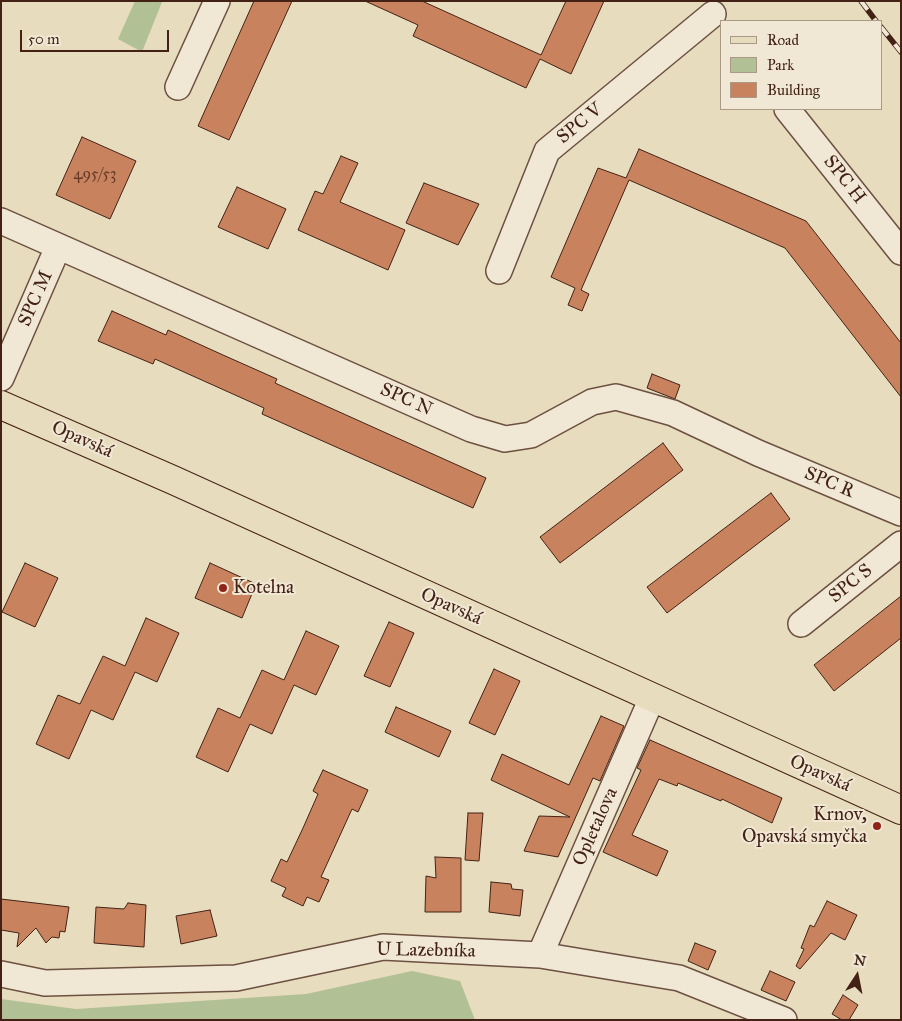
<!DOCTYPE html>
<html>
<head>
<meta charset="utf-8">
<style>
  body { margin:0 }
  #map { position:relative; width:902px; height:1021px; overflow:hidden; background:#e8dcbf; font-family:"IM FELL Great Primer",serif }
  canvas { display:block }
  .frame { position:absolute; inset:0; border:2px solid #432215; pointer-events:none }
  .legend { position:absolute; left:720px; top:20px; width:162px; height:90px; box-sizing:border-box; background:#f0e8d5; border:1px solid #ab9988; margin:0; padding:6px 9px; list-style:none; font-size:15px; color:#432215 }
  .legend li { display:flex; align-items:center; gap:10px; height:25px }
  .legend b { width:25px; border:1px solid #ab9988 }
  .north { position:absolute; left:832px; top:951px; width:50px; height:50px; -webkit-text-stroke:4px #f0e8d5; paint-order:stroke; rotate:11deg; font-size:14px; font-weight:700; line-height:20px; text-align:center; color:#432215 }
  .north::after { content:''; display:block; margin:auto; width:18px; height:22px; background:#432215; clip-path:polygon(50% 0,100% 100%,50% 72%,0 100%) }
  .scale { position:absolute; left:20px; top:30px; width:149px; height:22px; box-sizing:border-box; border:2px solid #432215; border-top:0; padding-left:6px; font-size:15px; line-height:18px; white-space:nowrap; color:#432215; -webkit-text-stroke:4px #f0e8d5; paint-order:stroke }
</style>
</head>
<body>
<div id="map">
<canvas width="902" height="1021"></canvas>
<div class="frame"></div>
<ul class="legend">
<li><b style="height:6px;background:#e8dcbf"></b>Road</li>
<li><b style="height:14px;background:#b2c195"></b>Park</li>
<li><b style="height:14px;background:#c8835e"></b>Building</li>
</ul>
<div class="north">N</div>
<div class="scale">50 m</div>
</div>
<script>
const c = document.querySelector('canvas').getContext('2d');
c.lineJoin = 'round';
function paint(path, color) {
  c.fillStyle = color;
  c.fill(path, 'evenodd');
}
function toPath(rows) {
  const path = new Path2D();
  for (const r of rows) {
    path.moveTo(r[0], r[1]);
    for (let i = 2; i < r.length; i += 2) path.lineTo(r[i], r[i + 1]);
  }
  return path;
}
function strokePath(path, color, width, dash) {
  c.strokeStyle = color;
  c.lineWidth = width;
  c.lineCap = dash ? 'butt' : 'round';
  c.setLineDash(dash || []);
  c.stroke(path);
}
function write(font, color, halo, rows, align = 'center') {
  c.font = font + ' "IM FELL Great Primer",serif';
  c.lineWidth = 4;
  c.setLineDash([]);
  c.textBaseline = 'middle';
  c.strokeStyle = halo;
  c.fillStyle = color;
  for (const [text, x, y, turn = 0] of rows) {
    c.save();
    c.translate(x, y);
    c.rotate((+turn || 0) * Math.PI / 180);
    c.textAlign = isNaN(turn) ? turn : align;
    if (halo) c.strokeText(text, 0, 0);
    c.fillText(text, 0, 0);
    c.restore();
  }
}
paint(toPath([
  [135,1,162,2,142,52,118,39],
  [412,971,460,981,475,1020,1,1020,1,999,76,1009,306,994]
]), '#b2c195');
const building = toPath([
  [254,1,292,1,229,140,198,126,254,1],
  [365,1,422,1,541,55,566,1,604,1,571,74,540,59,526,88,413,36,418,25,365,1],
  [82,137,136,161,110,219,56,195,82,137],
  [639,149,806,221,901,343,901,397,785,248,629,180,581,290,589,294,582,311,568,305,575,288,551,277,598,168,626,178,639,149],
  [341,156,358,163,340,202,405,230,388,270,298,230,315,191,323,194,341,156],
  [424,183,479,204,458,245,406,223,424,183],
  [237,187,286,209,268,249,218,227,237,187],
  [112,311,166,335,168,330,223,355,277,379,275,383,486,478,473,508,262,414,264,408,155,359,153,364,98,341,112,311],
  [652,374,680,385,675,399,647,388,652,374],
  [663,443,683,470,560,563,540,537,663,443],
  [771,493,790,519,667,613,647,587,771,493],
  [25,563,58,578,35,627,2,612,25,563],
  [210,563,256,584,242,618,195,598,210,563],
  [901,596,901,638,834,691,814,665,901,596],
  [146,618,179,633,157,682,135,672,113,720,91,710,69,759,36,744,58,695,80,704,103,656,125,666,146,618],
  [389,622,414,633,390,687,364,676,389,622],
  [306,631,339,646,316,695,294,685,272,734,250,724,228,772,196,757,218,708,240,718,262,670,284,680,306,631],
  [494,669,520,681,495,735,469,723,494,669],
  [396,707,451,731,439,757,385,732,396,707],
  [601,716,624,726,600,781,593,778,558,857,524,851,539,816,570,817,491,780,502,754,569,785,601,716],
  [650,740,782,798,772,823,722,799,721,801,678,783,677,786,659,779,632,835,668,851,657,876,603,852,641,770,637,768,650,740],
  [323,770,368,790,358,812,352,809,321,877,329,880,319,902,307,897,303,906,282,896,286,888,271,881,281,859,287,862,303,828,318,794,313,791,323,770],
  [468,813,483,813,479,861,465,860,468,813],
  [435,857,461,858,461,912,425,912,426,876,436,878,435,857],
  [491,882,511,884,512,889,523,890,520,916,489,912,491,882],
  [1,899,69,907,65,932,60,931,59,938,52,937,46,943,36,928,17,947,19,933,1,930,1,899],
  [827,901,857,915,845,940,831,933,800,969,796,966,804,949,801,948,810,925,814,927,827,901],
  [128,903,146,905,144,947,94,943,96,907,124,909,128,903],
  [210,910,217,936,181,944,176,916,210,910],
  [695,943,716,951,708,970,688,961,695,943],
  [770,971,795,982,786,1001,761,990,770,971],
  [843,995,858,1005,849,1020,842,1020,832,1014,843,995]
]);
paint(building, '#c8835e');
strokePath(building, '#432215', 1);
const minor = toPath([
  [178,87,217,1],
  [787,109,901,252],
  [1,221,471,429,505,439,531,435,592,402,616,397,673,413,758,453,901,513],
  [499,271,547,151,713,14],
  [1,378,58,247],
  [801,624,901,544],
  [540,955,652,698],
  [1,974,45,983,236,978,383,947,540,955,679,978,784,1020]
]);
const major = toPath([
  [1,405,173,480,901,810]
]);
strokePath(minor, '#6c5040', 28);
strokePath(major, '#432215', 30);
strokePath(minor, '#f0e8d5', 25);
strokePath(major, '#e8dcbf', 28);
const rail = toPath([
  [861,1,876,21],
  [881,27,901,52]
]);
strokePath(rail, '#432215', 5.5);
strokePath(rail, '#f0e8d5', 4, [11]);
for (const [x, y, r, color] of [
  [223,588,5,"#8f2418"],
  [877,826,5,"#8f2418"]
]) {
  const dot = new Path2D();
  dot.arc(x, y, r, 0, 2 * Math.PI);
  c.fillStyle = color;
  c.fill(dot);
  strokePath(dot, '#f0e8d5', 2);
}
write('16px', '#643a27', null, [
  ["495/53",95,175]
]);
write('19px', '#432215', '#f0e8d5', [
  ["SPC V",580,124,-39],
  ["SPC H",844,180,52],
  ["SPC M",36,299,-66],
  ["SPC N",406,400,24],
  ["Opavská",82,440,24],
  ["SPC R",829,483,23],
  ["SPC S",851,584,-39],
  ["Opavská",451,607,24],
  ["Opavská",820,774,24],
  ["Opletalova",596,827,-66],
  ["U Lazebníka",426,951,1]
]);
write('19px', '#432215', '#f0e8d5', [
  ["Kotelna",233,588],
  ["Krnov,",867,815,"right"],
  ["Opavská smyčka",867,837,"right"]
], 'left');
</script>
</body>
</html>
